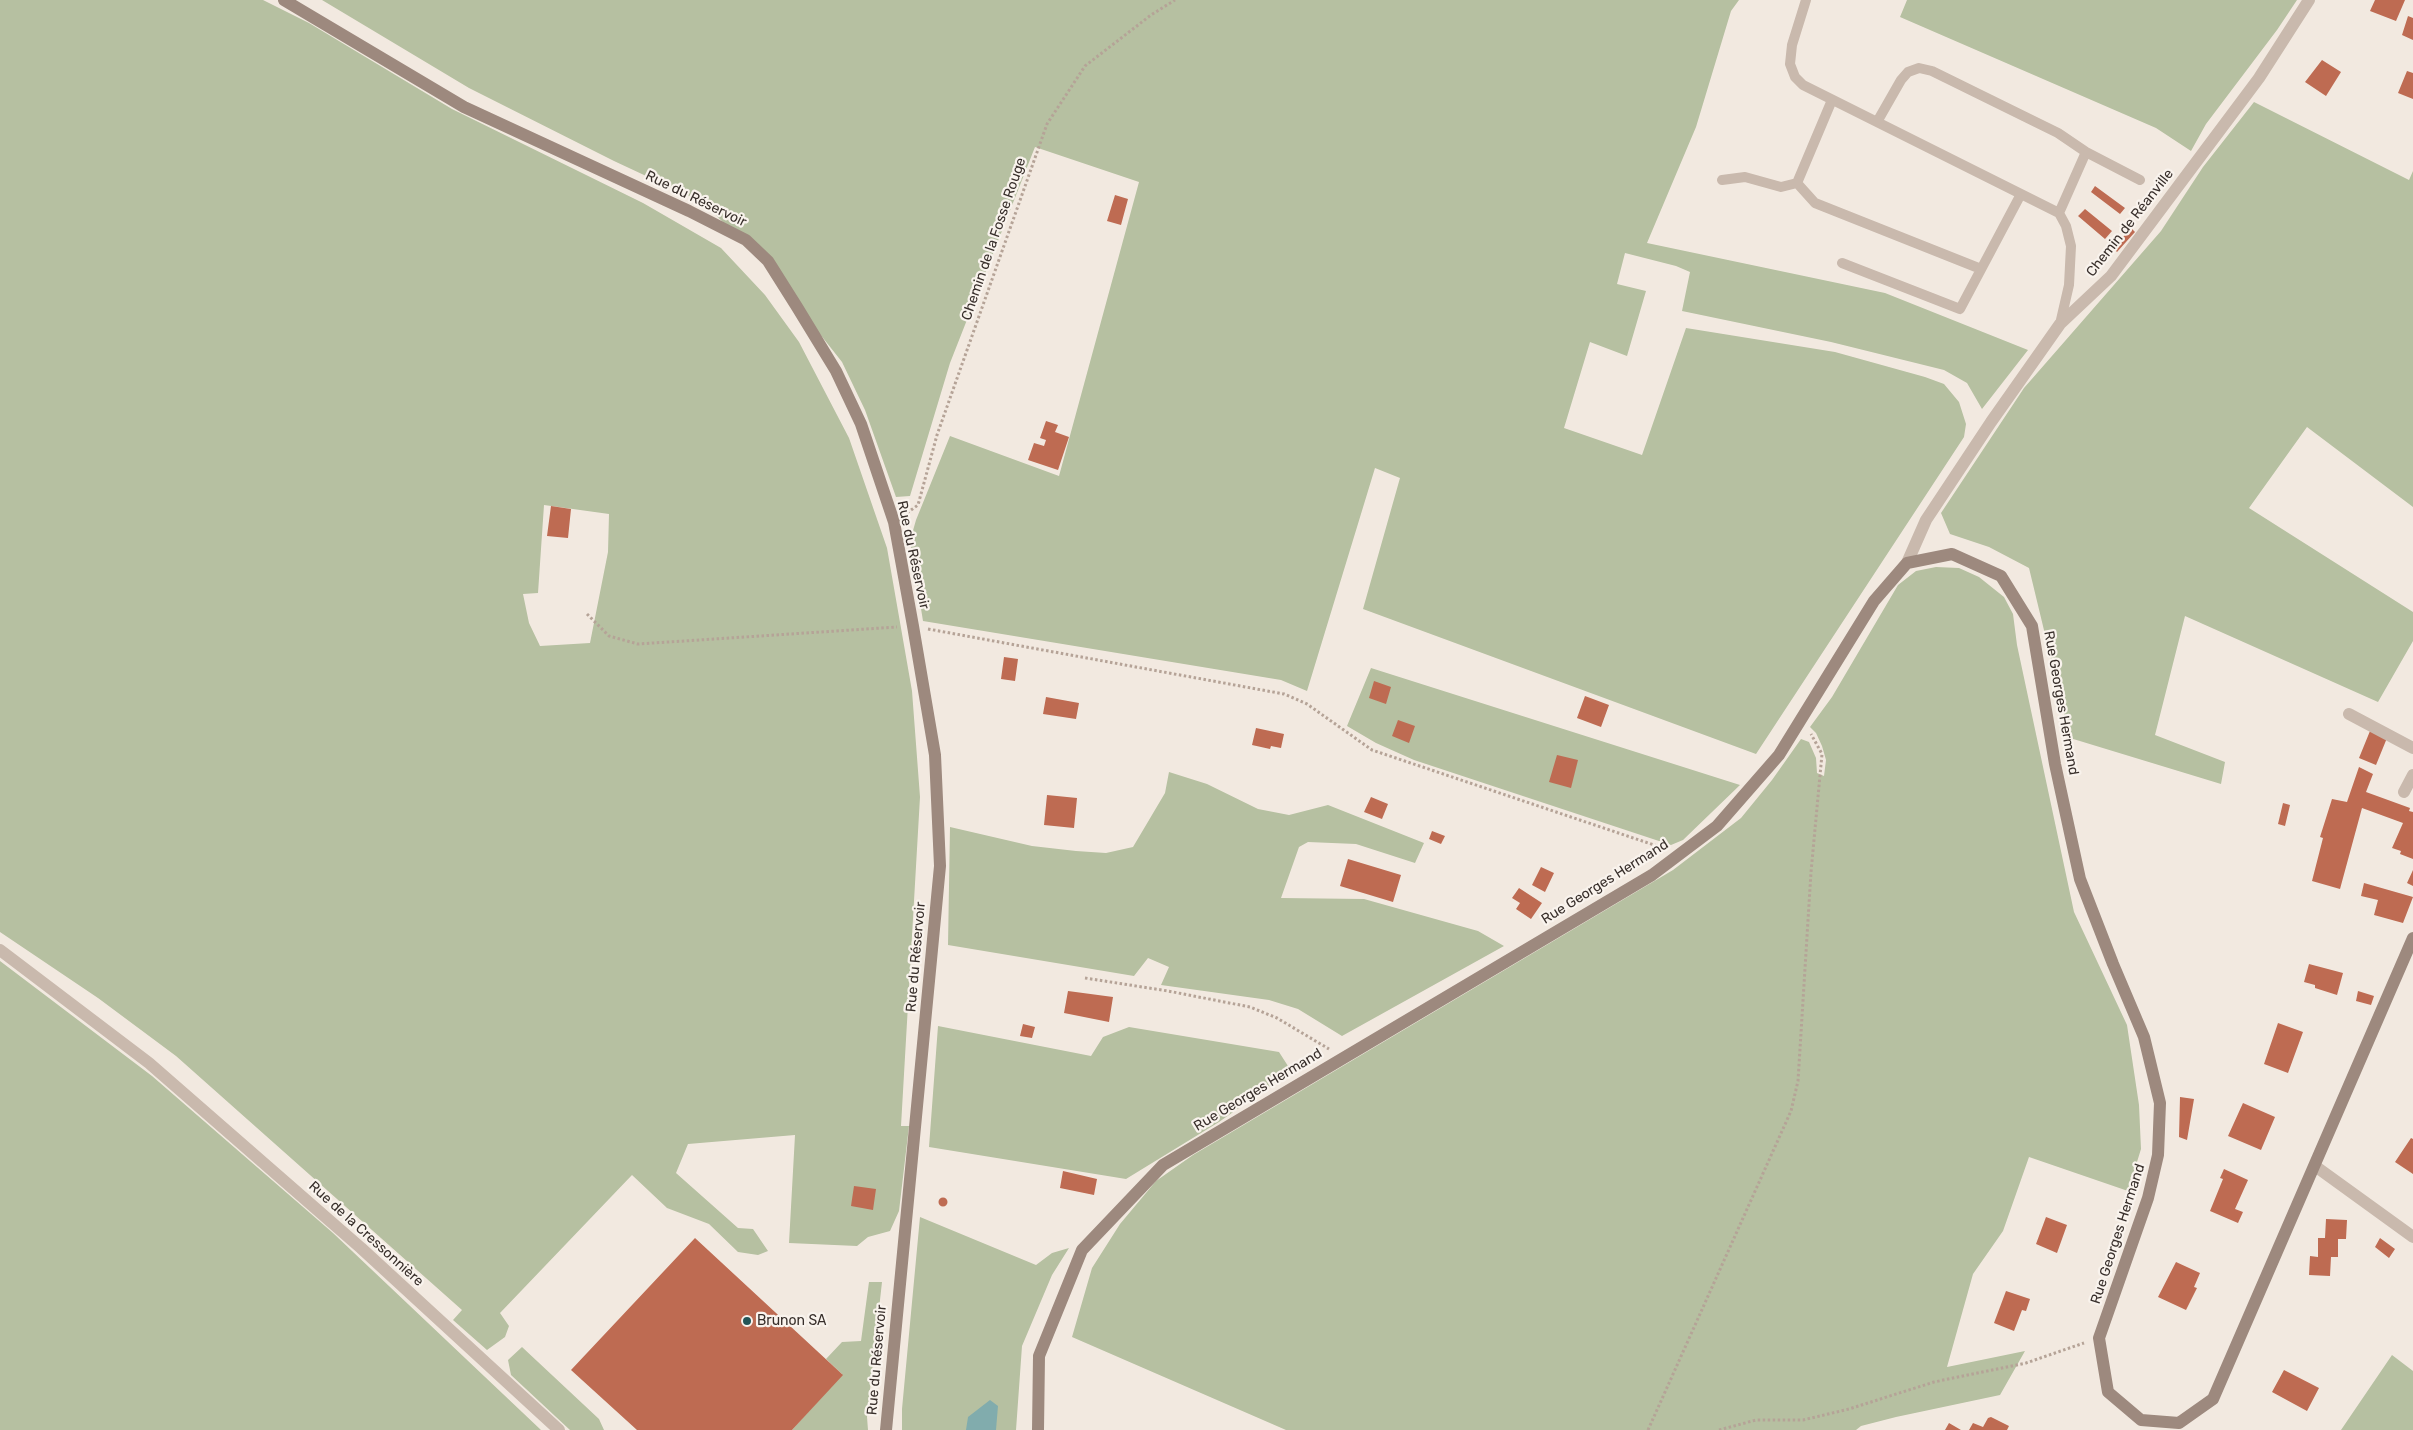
<!DOCTYPE html>
<html>
<head>
<meta charset="utf-8">
<style>
  body { margin:0 }
  canvas { display:block; background:#f2e9e0 }
</style>
</head>
<body>
<canvas width="2413" height="1430"></canvas>
<script>
const c = document.querySelector('canvas').getContext('2d');
c.lineJoin = 'round';
function paint(path, color) {
  c.fillStyle = color;
  c.fill(path, 'evenodd');
}
function toPath(rows) {
  const path = new Path2D();
  for (const r of rows) {
    if (r.length === 3) {
      path.moveTo(r[0] + r[2], r[1]);
      path.arc(r[0], r[1], r[2], 0, 2 * Math.PI);
      continue;
    }
    path.moveTo(r[0], r[1]);
    for (let i = 2; i < r.length; i += 2) path.lineTo(r[i], r[i + 1]);
  }
  return path;
}
function strokePath(path, color, width, dash) {
  c.strokeStyle = color;
  c.lineWidth = width;
  c.lineCap = dash ? 'butt' : 'round';
  c.setLineDash(dash || []);
  c.stroke(path);
}
function write(font, color, halo, rows, align = 'center') {
  c.font = font + ' Rubik,sans-serif';
  c.lineWidth = 4.5;
  c.setLineDash([]);
  c.textBaseline = 'middle';
  c.strokeStyle = halo;
  c.fillStyle = color;
  for (const [text, x, y, turn = 0] of rows) {
    c.save();
    c.translate(x, y);
    c.rotate((+turn || 0) * Math.PI / 180);
    c.textAlign = isNaN(turn) ? turn : align;
    if (halo) c.strokeText(text, 0, 0);
    c.fillText(text, 0, 0);
    c.restore();
  }
}
paint(toPath([
  [0,0,263,0,309,23,452,109,643,203,721,248,765,295,799,342,849,438,887,548,912,691,920,797,901,1126,909,1126,899,1211,890,1231,868,1237,857,1246,789,1243,795,1135,688,1144,676,1173,738,1228,753,1229,768,1251,758,1255,738,1252,709,1224,667,1208,632,1175,500,1313,509,1326,505,1337,487,1350,453,1320,462,1310,176,1056,98,998,0,932],
  [544,505,609,514,608,552,590,643,540,646,529,623,523,594,538,593],
  [322,0,1739,0,1731,11,1696,127,1647,243,1885,293,2028,350,1982,409,1967,383,1944,370,1831,342,1682,311,1690,272,1676,266,1625,253,1617,284,1646,291,1627,356,1590,342,1564,428,1642,455,1686,328,1835,352,1925,377,1944,384,1959,402,1966,424,1964,437,1756,754,1363,609,1400,478,1375,468,1307,691,1281,680,923,621,910,541,916,520,950,436,1059,476,1139,182,1035,147,950,363,910,496,896,497,865,410,842,362,767,267,704,203,614,161,469,88],
  [1907,0,2297,0,2277,30,2206,124,2191,151,2156,128,1900,17],
  [2254,102,2409,180,2413,171,2413,507,2307,427,2249,508,2413,612,2413,641,2378,702,2185,616,2155,735,2225,762,2221,784,2070,738,2029,568,1989,547,1950,534,1941,513,2024,388,2161,231,2203,167],
  [1936,567,1959,568,1979,577,2004,597,2013,614,2017,645,2074,912,2127,1025,2139,1105,2141,1149,2128,1191,2029,1157,2003,1231,1973,1274,1947,1367,2025,1351,2000,1395,1896,1417,1861,1426,1856,1430,1286,1430,1072,1337,1092,1268,1120,1224,1156,1181,1193,1155,1673,870,1741,818,1772,780,1801,739,1809,742,1816,758,1817,773,1824,776,1826,760,1822,746,1816,733,1810,727,1832,697,1898,585,1916,571],
  [1371,668,1740,785,1683,840,1671,845,1414,760,1376,743,1347,726],
  [1169,772,1207,784,1258,809,1289,815,1328,805,1424,843,1415,863,1356,844,1308,842,1299,847,1281,898,1364,899,1478,931,1504,946,1342,1036,1298,1009,1269,1000,1161,985,1169,967,1148,958,1134,976,948,945,950,827,1032,846,1076,851,1106,853,1133,847,1165,793],
  [0,961,152,1076,333,1233,541,1430,0,1430],
  [938,1026,1091,1056,1103,1037,1129,1027,1279,1052,1288,1066,1287,1074,1219,1122,1126,1179,929,1147],
  [920,1217,1036,1265,1052,1253,1069,1248,1052,1275,1022,1346,1016,1430,902,1430,902,1409],
  [869,1282,882,1282,867,1417,868,1430,792,1430,842,1374,826,1359,842,1342,861,1341],
  [522,1347,599,1419,604,1430,570,1430,511,1375,508,1360],
  [2392,1355,2413,1371,2413,1430,2341,1430]
]), '#b6c0a1');
paint(toPath([
  [990,1400,998,1406,996,1430,966,1430,968,1417]
]), '#81acad');
paint(toPath([
  [2375,0,2405,0,2396,21,2370,11],
  [2408,16,2413,18,2413,40,2402,35],
  [2322,60,2341,72,2326,96,2305,82],
  [2407,71,2413,73,2413,99,2398,93],
  [2095,186,2125,208,2120,214,2091,192],
  [1115,195,1128,199,1121,225,1107,221],
  [2085,209,2112,231,2105,239,2078,216],
  [2131,228,2135,232,2117,252,2113,248],
  [1046,421,1058,425,1055,432,1069,437,1058,470,1028,460,1034,443,1044,446,1046,440,1040,438],
  [551,506,571,509,568,538,547,536],
  [1004,657,1018,659,1015,681,1001,679],
  [1374,681,1391,687,1386,704,1369,698],
  [1585,696,1609,705,1601,727,1577,718],
  [1046,697,1079,703,1076,719,1043,714],
  [1398,720,1415,726,1409,743,1392,736],
  [1256,728,1284,734,1281,748,1271,746,1270,749,1252,745],
  [2370,731,2387,738,2376,765,2359,758],
  [1557,755,1578,760,1571,788,1549,782],
  [2359,767,2373,774,2366,792,2410,808,2409,811,2413,812,2413,859,2400,854,2401,851,2392,848,2403,823,2362,808,2340,889,2312,881,2323,838,2320,837,2332,799,2347,802],
  [1047,795,1077,798,1074,828,1044,825],
  [1371,797,1388,804,1382,819,1364,812],
  [2283,803,2290,805,2285,826,2278,824],
  [1432,831,1445,836,1441,844,1429,839],
  [1348,859,1401,875,1393,902,1340,886],
  [1541,867,1554,873,1545,892,1532,885],
  [2413,870,2413,886,2407,883],
  [2364,883,2413,897,2403,923,2374,915,2378,900,2361,896],
  [1519,888,1542,903,1531,919,1516,909,1520,903,1512,898],
  [2309,964,2343,973,2337,995,2315,988,2315,985,2304,982],
  [1068,991,1113,997,1109,1022,1064,1013],
  [2358,991,2374,996,2371,1005,2356,1001],
  [2278,1023,2303,1032,2288,1073,2264,1064],
  [1023,1024,1035,1027,1032,1038,1020,1036],
  [2180,1097,2194,1099,2187,1140,2179,1137],
  [2243,1103,2275,1117,2261,1150,2228,1136],
  [2411,1138,2413,1139,2413,1174,2395,1162],
  [2224,1169,2248,1180,2235,1209,2243,1212,2238,1223,2210,1211,2223,1179,2220,1178],
  [1063,1171,1097,1179,1094,1195,1060,1188],
  [854,1186,876,1189,873,1210,851,1206],
  [943,1202,4.5],
  [2046,1217,2067,1225,2057,1253,2036,1244],
  [2326,1219,2347,1220,2346,1239,2338,1239,2338,1257,2331,1257,2330,1276,2309,1275,2310,1256,2318,1257,2318,1238,2325,1238],
  [695,1238,843,1375,792,1430,637,1430,571,1370],
  [2380,1238,2395,1249,2389,1258,2375,1247],
  [2176,1262,2200,1273,2194,1287,2197,1288,2186,1310,2158,1297],
  [2006,1291,2030,1299,2026,1311,2022,1310,2014,1331,1994,1323],
  [2284,1370,2319,1388,2307,1411,2272,1392],
  [1991,1417,2009,1426,2007,1430,1969,1430,1973,1423,1983,1427,1988,1418],
  [1949,1423,1961,1430,1945,1430]
]), '#be6b52');
strokePath(toPath([
  [907,513,918,505,937,435,1047,124,1085,66,1151,15,1175,0],
  [587,614,609,636,638,644,897,627],
  [928,629,1284,694,1307,704,1372,750,1663,848],
  [1085,978,1168,991,1250,1007,1277,1018,1329,1049],
  [1648,1430,1791,1111,1798,1081,1811,872,1822,754,1811,734],
  [1719,1430,1756,1420,1803,1420,1849,1409,1934,1382,2026,1363,2084,1343]
]), '#b5a397', 3, [2.5, 2.5]);
strokePath(toPath([
  [1806,0,1792,45,1790,64,1795,77,1803,85,2059,213],
  [1877,122,1901,80,1908,72,1919,68,1932,71,2058,133,2086,152,2140,180],
  [1722,180,1745,177,1781,187,1797,183,1815,203,1981,269],
  [1797,183,1832,100],
  [1842,263,1960,309,2021,194],
  [2060,324,2069,285,2071,246,2066,226,2059,213,2086,152]
]), '#c9b9ad', 10);
strokePath(toPath([
  [1907,563,1926,520,1991,422,2060,324,2111,276,2259,78,2309,0],
  [2349,714,2413,748],
  [2404,792,2413,775],
  [0,950,149,1063,361,1248,559,1430],
  [2315,1166,2413,1237]
]), '#c9b9ad', 12);
strokePath(toPath([
  [284,0,464,107,689,211,746,240,768,261,797,307,836,371,861,424,894,522,913,626,935,755,940,866,886,1430],
  [1038,1430,1039,1356,1082,1250,1163,1165,1652,875,1717,826,1779,755,1874,601,1907,563,1952,554,2001,576,2032,626,2055,764,2080,879,2113,964,2144,1037,2160,1103,2158,1155,2148,1198,2099,1338,2108,1392,2141,1420,2179,1423,2213,1399,2413,938]
]), '#9d897e', 12);
for (const [x, y, r, color] of [
  [747,1321,5,"#235557"]
]) {
  const dot = new Path2D();
  dot.arc(x, y, r, 0, 2 * Math.PI);
  c.fillStyle = color;
  c.fill(dot);
  strokePath(dot, '#f9f3ed', 2);
}
write('14px', '#382f2b', '#f9f3ed', [
  ["Rue du Réservoir",696,199,26],
  ["Chemin de Réanville",2130,223,-52],
  ["Chemin de la Fosse Rouge",994,239,-71],
  ["Rue du Réservoir",913,555,78],
  ["Rue Georges Hermand",2061,703,80],
  ["Rue Georges Hermand",1605,882,-32],
  ["Rue du Réservoir",916,957,-85],
  ["Rue Georges Hermand",1258,1090,-31],
  ["Rue de la Cressonnière",366,1234,42],
  ["Rue Georges Hermand",2118,1234,-72],
  ["Rue du Réservoir",877,1360,-85]
]);
write('14px', '#382f2b', '#f9f3ed', [
  ["Brunon SA",757,1321]
], 'left');
</script>
</body>
</html>
